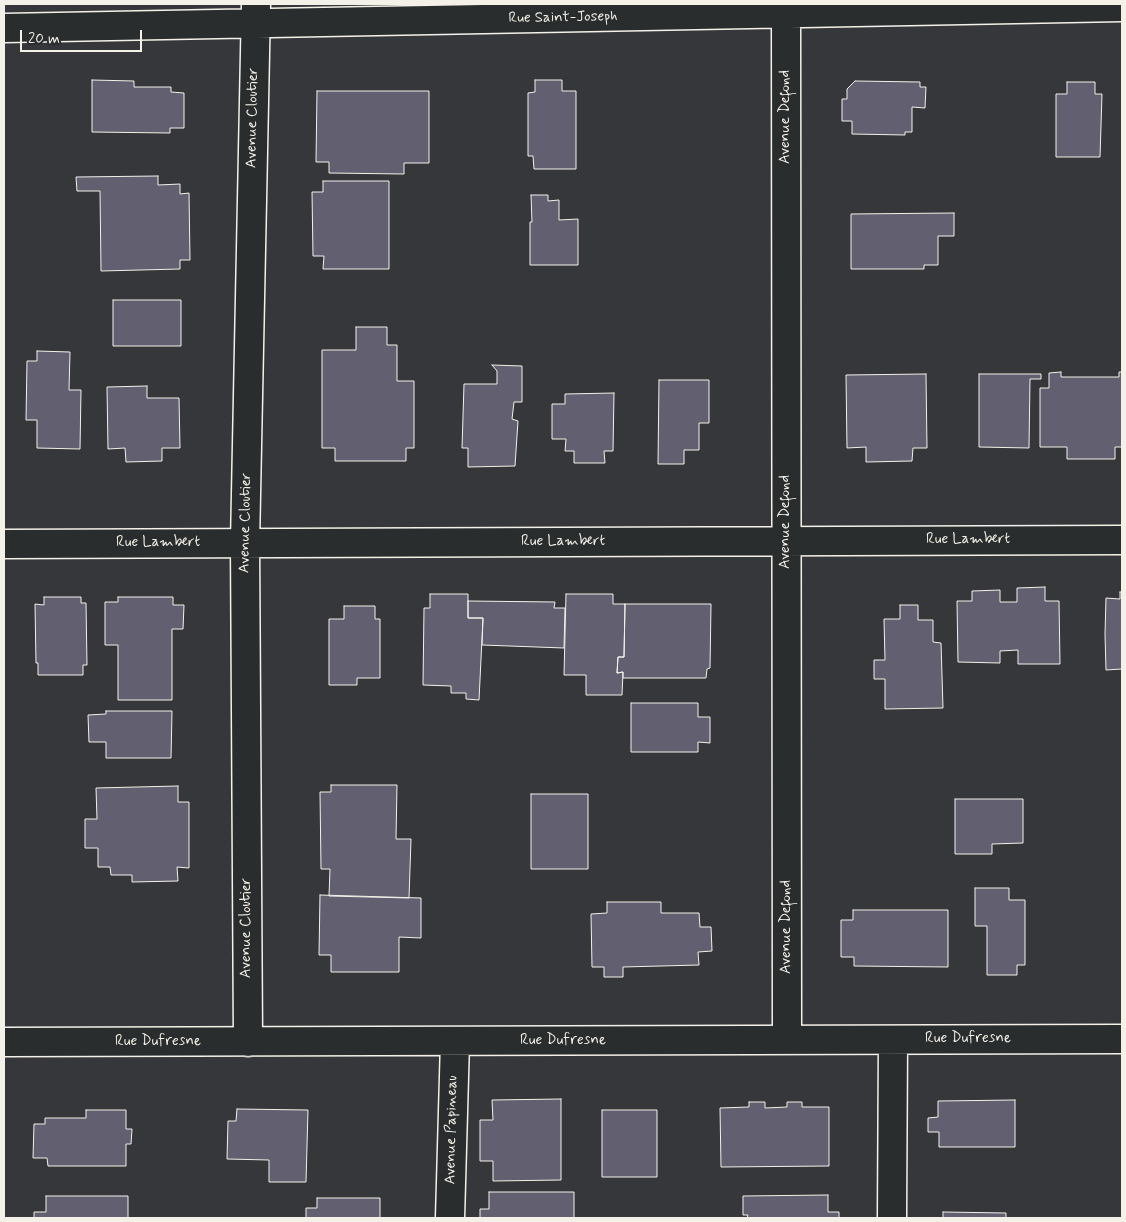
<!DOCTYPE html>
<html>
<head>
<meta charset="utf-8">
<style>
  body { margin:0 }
  #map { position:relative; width:1126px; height:1222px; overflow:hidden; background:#35373b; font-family:Mynerve,sans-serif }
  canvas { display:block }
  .frame { position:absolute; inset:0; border:5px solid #f4f1e8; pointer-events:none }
  .scale { position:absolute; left:20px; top:30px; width:122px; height:22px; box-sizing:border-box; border:2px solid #f4f1e8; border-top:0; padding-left:6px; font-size:15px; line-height:18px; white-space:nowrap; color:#f4f1e8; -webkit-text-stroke:4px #2a2d2e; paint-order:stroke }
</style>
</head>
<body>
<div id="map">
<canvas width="1126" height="1222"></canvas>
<div class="frame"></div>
<div class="scale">20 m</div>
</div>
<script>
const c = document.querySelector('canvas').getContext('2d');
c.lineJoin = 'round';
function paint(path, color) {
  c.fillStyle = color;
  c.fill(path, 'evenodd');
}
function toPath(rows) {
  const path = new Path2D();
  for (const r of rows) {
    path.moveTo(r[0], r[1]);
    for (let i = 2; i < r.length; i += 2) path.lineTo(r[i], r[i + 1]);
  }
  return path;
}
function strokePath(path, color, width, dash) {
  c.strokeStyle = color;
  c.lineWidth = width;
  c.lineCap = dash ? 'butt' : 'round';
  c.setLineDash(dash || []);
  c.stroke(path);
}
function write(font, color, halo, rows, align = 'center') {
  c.font = font + ' Mynerve,sans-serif';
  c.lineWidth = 4.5;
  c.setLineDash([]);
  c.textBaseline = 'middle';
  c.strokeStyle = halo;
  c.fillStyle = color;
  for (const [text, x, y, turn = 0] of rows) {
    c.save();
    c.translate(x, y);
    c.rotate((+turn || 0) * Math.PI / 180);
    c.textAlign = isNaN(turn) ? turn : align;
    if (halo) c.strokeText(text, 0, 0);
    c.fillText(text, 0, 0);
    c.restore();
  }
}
const building = toPath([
  [92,80,134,81,134,87,171,87,171,92,184,93,184,128,170,128,170,133,92,132,92,80],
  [535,80,562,80,562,91,576,91,576,169,534,169,533,156,528,156,528,93,535,92,535,80],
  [855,81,920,82,920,87,926,87,925,108,912,107,912,132,905,132,905,135,852,134,852,121,842,121,842,99,847,99,847,89,855,81],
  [1067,82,1095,82,1095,94,1102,94,1100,157,1056,157,1056,94,1067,94,1067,82],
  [317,91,429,91,429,163,404,163,404,174,329,173,329,162,316,162,317,91],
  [158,176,158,185,180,184,180,194,189,193,190,260,180,260,180,269,101,271,100,191,77,191,76,177,158,176],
  [323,181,389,181,389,269,323,269,324,256,313,256,312,192,323,192,323,181],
  [531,195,548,195,548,201,559,200,559,220,578,219,578,265,530,265,530,222,532,222,531,195],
  [954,213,954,236,938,236,938,265,924,265,924,269,851,269,851,214,954,213],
  [113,300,181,300,181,346,113,346,113,300],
  [356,327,387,327,387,345,397,345,397,381,414,381,414,448,406,448,406,461,335,461,335,448,322,448,322,350,356,350,356,327],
  [37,351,70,352,69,390,81,390,80,449,37,448,37,420,26,420,27,361,37,361,37,351],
  [492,365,522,366,522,402,514,402,512,419,518,421,515,466,468,467,468,448,462,448,464,384,497,384,497,371,492,365],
  [1061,372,1061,377,1119,377,1119,372,1122,372,1122,447,1115,447,1115,459,1067,459,1067,447,1040,447,1040,388,1049,388,1049,373,1061,372],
  [926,374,927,448,913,448,912,461,866,462,866,447,847,448,846,375,926,374],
  [979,374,1041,374,1041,379,1030,379,1029,448,979,447,979,374],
  [659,380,709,380,709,423,699,423,699,450,684,450,684,464,658,464,659,380],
  [147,386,147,398,179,398,180,448,162,448,162,461,126,462,125,448,108,449,107,387,147,386],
  [614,393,613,451,604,451,605,463,574,463,574,451,565,451,566,439,552,439,552,404,565,404,565,394,614,393],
  [1045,587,1045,601,1059,601,1060,664,1018,664,1018,650,1000,651,1000,663,958,662,957,601,972,601,972,591,1000,590,1000,602,1017,602,1017,588,1045,587],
  [1120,592,1122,592,1122,669,1106,670,1105,634,1106,598,1120,599,1120,592],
  [430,594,468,594,468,618,483,618,479,700,466,699,466,693,451,693,451,686,423,685,424,608,430,608,430,594],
  [566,594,613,594,613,604,625,604,624,657,618,657,617,673,623,672,622,695,586,695,586,675,564,675,566,594],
  [44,597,81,597,81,603,86,603,87,665,83,665,83,675,38,675,38,663,36,663,35,604,44,605,44,597],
  [118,597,173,597,173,605,184,605,183,629,172,629,172,700,118,700,118,645,105,645,105,602,118,602,118,597],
  [468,601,555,602,554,608,565,608,564,648,482,645,483,618,468,618,468,601],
  [625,604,711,604,710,668,707,669,706,678,623,678,623,672,617,673,618,657,624,657,625,604],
  [900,605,918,605,918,620,933,620,933,642,941,643,943,708,885,709,885,679,874,679,874,660,885,660,884,619,900,619,900,605],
  [344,606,375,606,375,619,380,619,380,678,357,678,357,685,329,685,329,619,344,619,344,606],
  [631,703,698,703,698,717,710,717,710,743,698,742,698,752,631,752,631,703],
  [106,711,172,711,171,758,106,758,106,742,89,742,88,715,106,714,106,711],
  [331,785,397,785,396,839,411,839,409,898,329,896,330,869,321,869,320,792,331,792,331,785],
  [178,786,178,802,189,802,189,868,177,867,178,881,132,882,132,875,111,875,110,867,98,867,98,848,85,848,85,819,97,819,96,788,178,786],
  [531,794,588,794,588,869,531,869,531,794],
  [955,799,1023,799,1023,843,992,844,992,854,955,854,955,799],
  [975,888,1009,888,1009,900,1025,900,1025,965,1017,965,1017,975,987,975,987,926,975,926,975,888],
  [320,895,421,898,421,938,399,937,399,972,331,972,331,955,319,955,320,895],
  [607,902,661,902,661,913,699,913,700,927,711,927,712,951,698,952,699,965,623,967,623,977,604,977,604,967,592,967,591,914,607,913,607,902],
  [853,910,948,910,948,967,854,966,854,957,841,957,841,920,853,920,853,910],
  [561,1099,561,1180,493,1181,493,1161,480,1161,480,1120,493,1120,492,1100,561,1099],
  [1015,1100,1015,1147,939,1147,939,1132,928,1132,928,1118,938,1117,938,1101,1015,1100],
  [749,1102,765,1102,765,1108,787,1107,787,1102,802,1102,802,1107,829,1107,829,1166,721,1167,720,1108,749,1107,749,1102],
  [237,1109,308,1110,306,1182,269,1182,269,1160,227,1159,228,1121,236,1121,237,1109],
  [86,1110,126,1110,126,1129,132,1129,131,1144,126,1144,126,1166,48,1166,47,1158,33,1158,34,1124,45,1124,45,1118,86,1118,86,1110],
  [602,1110,657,1110,657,1177,602,1177,602,1110],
  [489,1192,574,1192,574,1218,480,1218,480,1209,489,1209,489,1192],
  [828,1195,828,1212,839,1212,839,1218,747,1218,748,1215,743,1215,743,1196,828,1195],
  [46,1196,128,1196,128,1218,34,1218,34,1212,46,1212,46,1196],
  [317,1198,380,1198,380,1218,306,1218,306,1208,317,1208,317,1198],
  [943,1212,1006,1213,1006,1218,943,1218,943,1212]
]);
paint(building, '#625f71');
strokePath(building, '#f4f1e8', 1);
const minor = toPath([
  [786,4,787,1040],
  [4,28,1122,7],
  [4,544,1122,540],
  [4,1042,1122,1039],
  [248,1042,245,543,256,4],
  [450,1218,455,1041],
  [892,1218,893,1040]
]);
strokePath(minor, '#f4f1e8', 31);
strokePath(minor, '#2a2d2e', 28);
write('15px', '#f4f1e8', '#2a2d2e', [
  ["Rue Saint-Joseph",563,18,-1],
  ["Avenue Defond",786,117,-90],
  ["Avenue Cloutier",253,118,-89],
  ["Avenue Defond",786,522,-90],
  ["Avenue Cloutier",246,523,-89],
  ["Rue Lambert",968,540],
  ["Rue Lambert",563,542],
  ["Rue Lambert",158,543],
  ["Avenue Defond",787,927,-90],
  ["Avenue Cloutier",247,928,-90],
  ["Rue Dufresne",968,1039],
  ["Rue Dufresne",563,1041],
  ["Rue Dufresne",158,1042],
  ["Avenue Papineau",452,1130,-89]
]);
</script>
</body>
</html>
